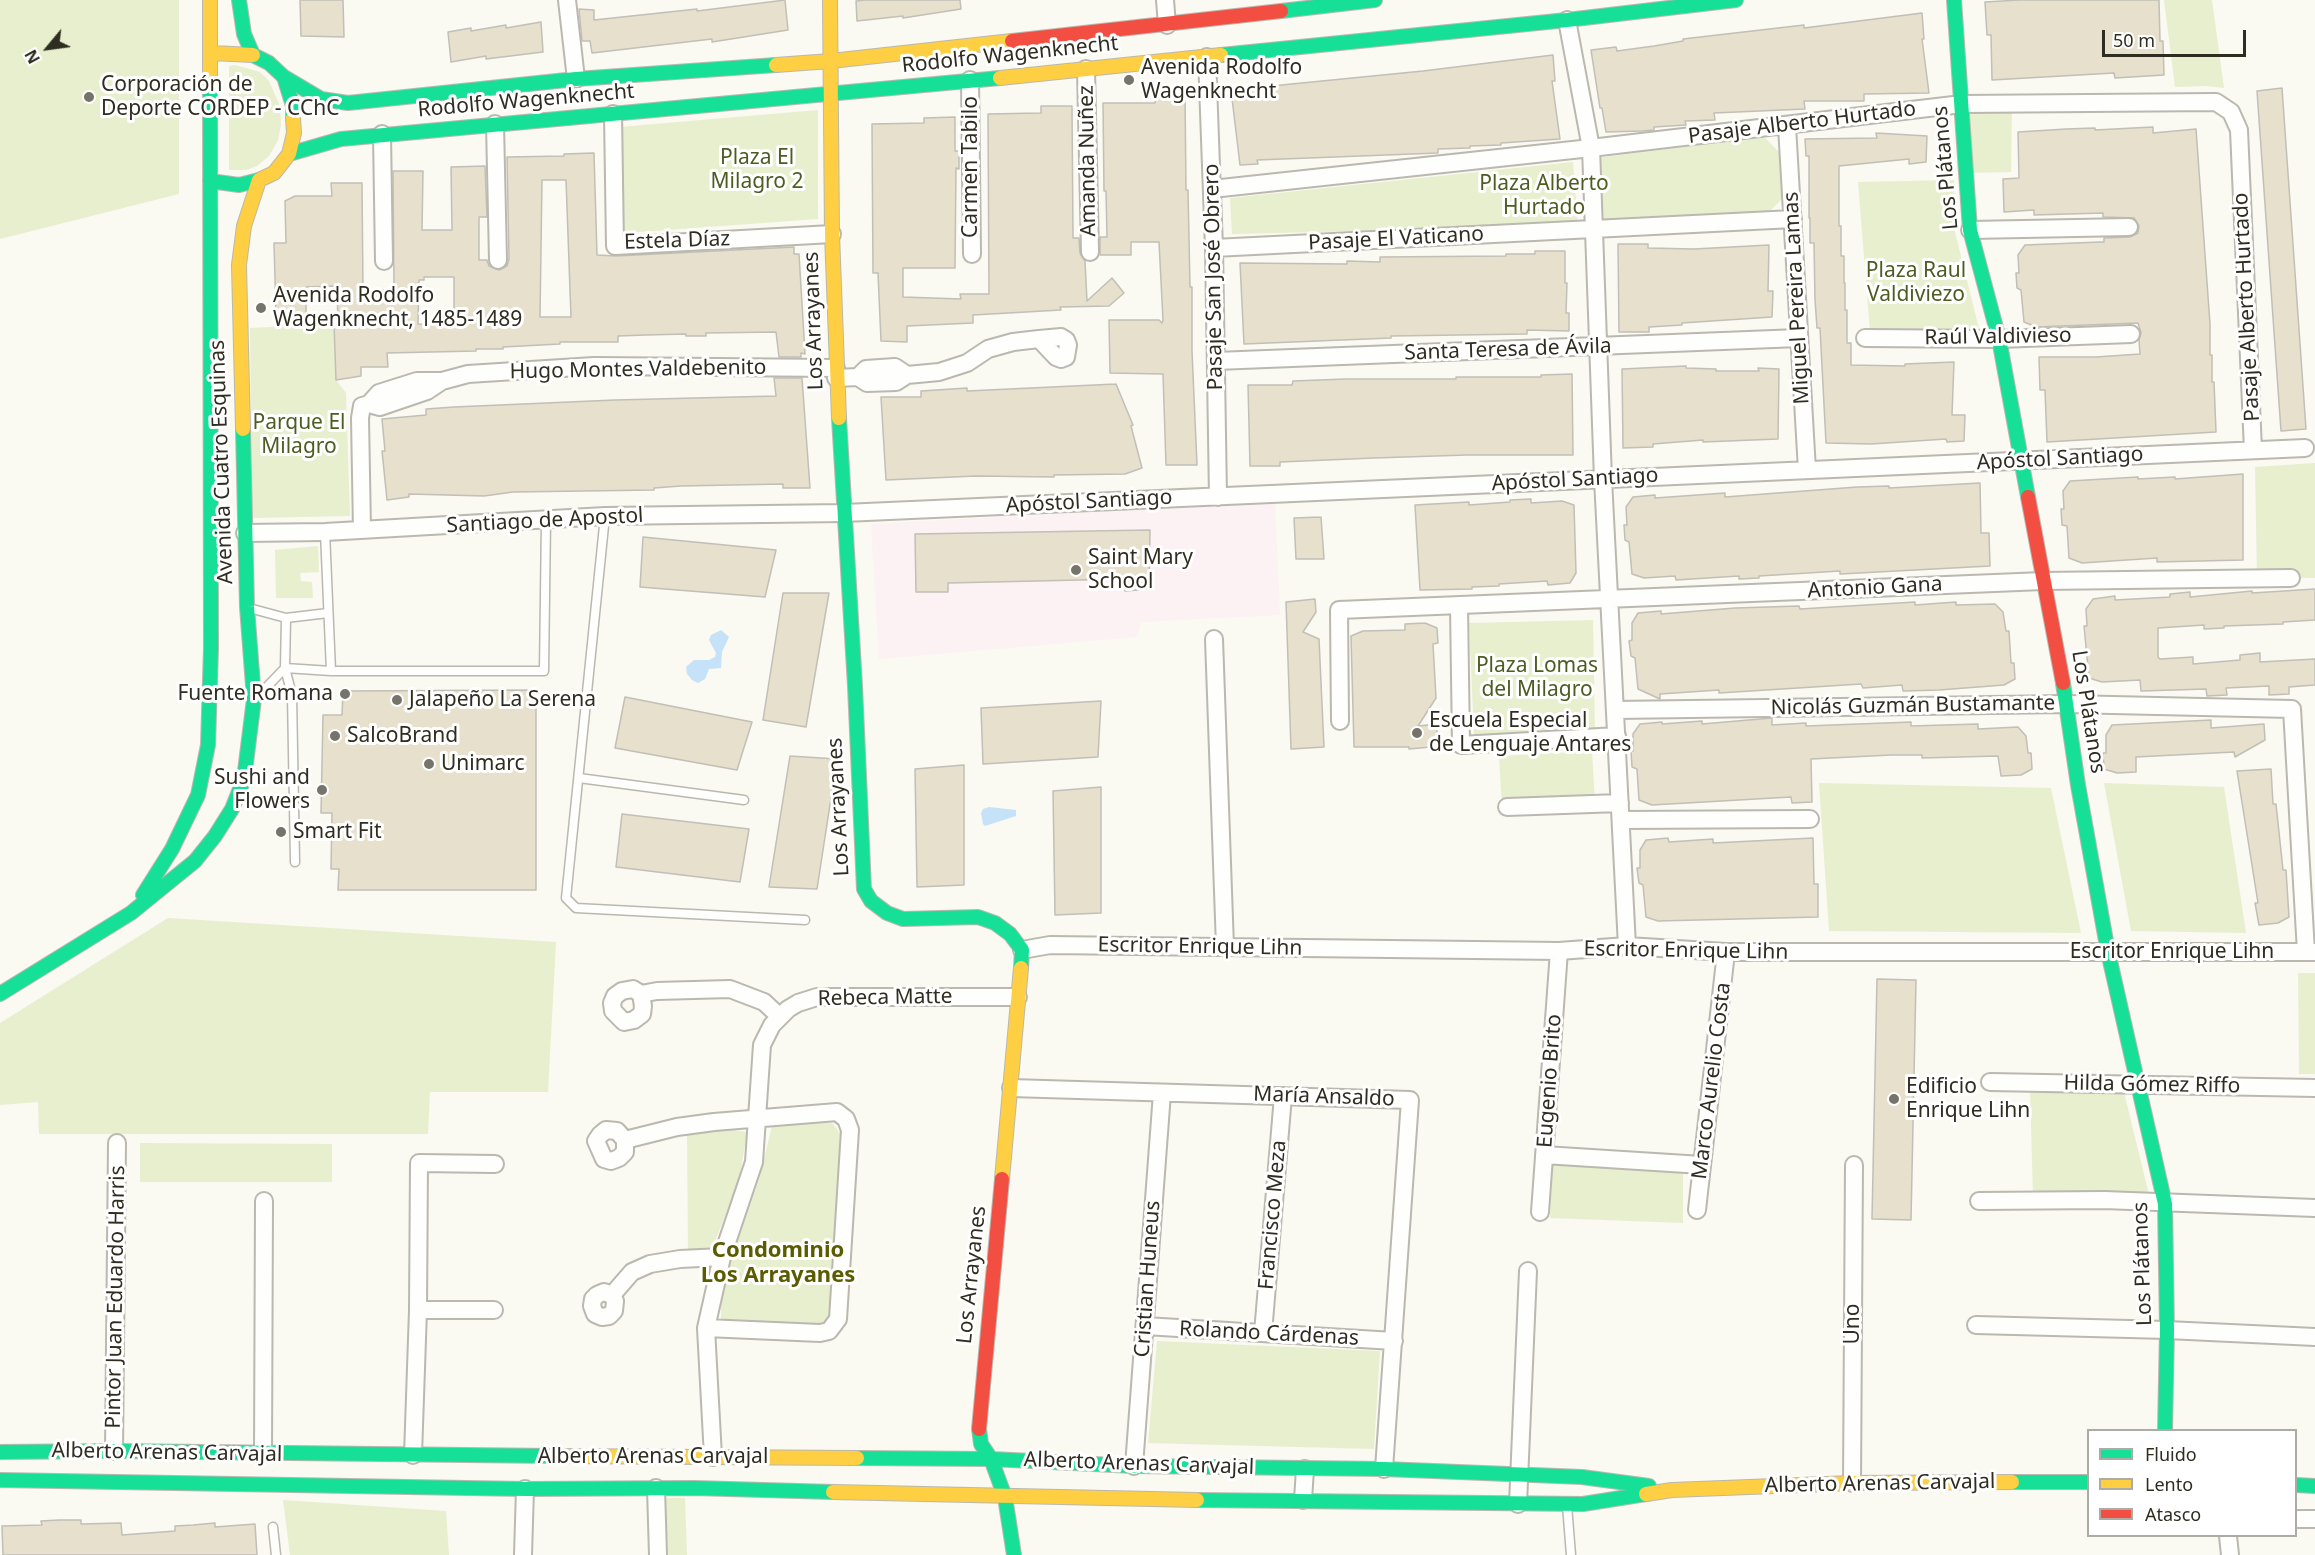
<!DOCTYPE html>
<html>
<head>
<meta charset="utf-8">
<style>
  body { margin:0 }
  #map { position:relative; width:2315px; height:1555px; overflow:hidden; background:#faf9f2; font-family:"Noto Sans",sans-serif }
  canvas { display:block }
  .legend { position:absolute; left:2087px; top:1429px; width:210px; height:108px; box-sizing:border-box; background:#fff; border:2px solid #acaba6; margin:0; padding:8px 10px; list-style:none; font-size:18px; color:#2f2c20 }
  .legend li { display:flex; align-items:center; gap:12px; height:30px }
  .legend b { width:30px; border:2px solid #acaba6 }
  .north { position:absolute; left:18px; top:18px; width:60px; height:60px; -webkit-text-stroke:4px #fff; paint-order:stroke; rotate:241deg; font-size:16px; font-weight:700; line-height:24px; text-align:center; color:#2f2c20 }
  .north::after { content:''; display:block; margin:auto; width:21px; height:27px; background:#2f2c20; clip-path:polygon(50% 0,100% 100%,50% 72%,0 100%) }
  .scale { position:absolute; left:2102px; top:30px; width:144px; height:27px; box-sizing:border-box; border:3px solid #2f2c20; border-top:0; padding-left:8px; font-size:18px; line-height:21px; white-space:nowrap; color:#2f2c20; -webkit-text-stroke:4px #fff; paint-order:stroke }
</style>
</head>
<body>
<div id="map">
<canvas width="2315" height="1555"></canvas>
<ul class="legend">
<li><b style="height:8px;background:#16e098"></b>Fluido</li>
<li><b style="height:8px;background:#ffcf43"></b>Lento</li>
<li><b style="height:8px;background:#f24e42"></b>Atasco</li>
</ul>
<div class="north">N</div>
<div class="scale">50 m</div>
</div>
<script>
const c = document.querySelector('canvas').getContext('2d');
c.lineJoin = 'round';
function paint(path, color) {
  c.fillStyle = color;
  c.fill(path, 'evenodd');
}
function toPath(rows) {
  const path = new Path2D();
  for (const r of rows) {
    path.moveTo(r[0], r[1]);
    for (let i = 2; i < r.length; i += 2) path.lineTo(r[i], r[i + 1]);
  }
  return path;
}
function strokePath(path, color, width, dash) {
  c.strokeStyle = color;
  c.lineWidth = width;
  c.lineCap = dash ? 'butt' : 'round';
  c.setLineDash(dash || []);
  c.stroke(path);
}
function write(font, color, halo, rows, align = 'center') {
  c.font = font + ' "Noto Sans",sans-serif';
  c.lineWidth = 6;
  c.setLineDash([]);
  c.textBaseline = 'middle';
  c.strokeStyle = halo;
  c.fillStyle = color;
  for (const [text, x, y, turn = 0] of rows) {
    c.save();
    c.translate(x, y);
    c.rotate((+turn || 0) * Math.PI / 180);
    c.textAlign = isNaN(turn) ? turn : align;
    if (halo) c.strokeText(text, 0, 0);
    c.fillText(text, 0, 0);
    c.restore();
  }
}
paint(toPath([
  [1275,502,1280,615,1141,622,1137,637,879,659,871,524]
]), '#fcf1f3');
paint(toPath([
  [0,0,179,0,179,194,0,239],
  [2164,0,2212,0,2224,88,2206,86,2175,87],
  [235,65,260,72,269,81,280,106,281,125,278,140,269,156,257,166,246,170,229,170,229,66],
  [1962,104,2012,104,2011,172,1967,173],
  [818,110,818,219,626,233,620,229,619,127],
  [1764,137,1780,153,1782,199,1766,215,1601,220,1596,158],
  [1573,162,1578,226,1232,234,1230,198],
  [1954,180,1955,232,1980,333,1870,332,1858,182],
  [334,324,336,380,346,393,350,516,252,518,250,328],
  [2315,463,2315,578,2257,577,2255,467],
  [318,546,319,572,300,573,301,581,312,582,313,598,276,598,275,550],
  [1593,620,1595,735,1474,735,1469,623],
  [1592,751,1595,802,1502,807,1499,756],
  [1819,783,2051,788,2081,933,1829,931],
  [2104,783,2224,787,2246,933,2131,931],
  [168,918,556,942,548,1092,430,1092,428,1134,39,1134,38,1102,0,1105,0,1023],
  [2298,973,2315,973,2315,1074,2299,1074],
  [2123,1088,2149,1195,2033,1195,2030,1089],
  [773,1122,832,1123,840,1133,833,1314,828,1322,820,1326,721,1323,721,1304,729,1265,758,1183],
  [716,1128,747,1132,739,1181,711,1251,688,1251,687,1132],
  [140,1143,332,1144,332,1182,140,1182],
  [1553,1163,1683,1172,1683,1223,1550,1218],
  [1157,1341,1380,1351,1374,1449,1148,1443],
  [665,1498,685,1498,687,1555,668,1555],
  [283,1500,446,1511,449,1555,290,1555]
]), '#e7efcf');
paint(toPath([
  [721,630,729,637,722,652,721,668,709,669,705,679,698,683,692,680,687,674,686,667,694,660,709,660,715,657,716,653,709,640,711,635],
  [989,807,1016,810,1016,816,985,826,983,824,981,813,983,809]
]), '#c5e2f8');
const building = toPath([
  [300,0,343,0,344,37,301,36,300,0],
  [785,0,788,30,712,42,712,39,592,53,590,41,582,41,579,9,594,10,594,20,697,9,697,11,785,0],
  [865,0,960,0,961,9,903,18,903,16,857,21,856,1,865,0],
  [2019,0,2159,0,2160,41,2163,41,2164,75,2115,78,2114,73,1992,80,1991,35,1987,35,1985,2,2019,0],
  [1922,13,1924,39,1922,39,1929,93,1864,94,1864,101,1804,101,1805,109,1714,113,1715,120,1685,121,1686,125,1654,127,1654,130,1642,131,1606,132,1602,108,1600,108,1591,50,1616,47,1617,51,1654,46,1683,41,1683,39,1804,25,1804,28,1922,13],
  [541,22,543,52,486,59,486,56,451,62,448,32,471,28,471,31,506,25,506,28,541,22],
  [1553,55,1555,81,1552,81,1560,139,1501,143,1501,145,1470,146,1470,148,1438,149,1438,153,1257,160,1258,164,1240,165,1231,90,1423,71,1553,55],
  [2282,88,2306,429,2281,431,2257,91,2282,88],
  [1155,95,1185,95,1186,190,1188,190,1190,287,1192,287,1192,351,1197,465,1166,465,1163,374,1110,373,1109,320,1159,320,1162,323,1163,320,1159,242,1131,242,1131,255,1100,255,1100,237,1107,237,1106,191,1104,191,1103,103,1155,103,1155,95],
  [1041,106,1072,106,1073,238,1079,238,1080,253,1085,261,1087,301,1112,278,1124,293,1109,306,1060,307,1061,310,973,315,973,323,907,326,907,342,881,341,878,273,873,273,872,124,924,123,924,118,955,117,955,151,959,151,959,169,956,168,955,268,903,268,903,297,961,299,960,294,989,294,988,114,1041,113,1041,106],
  [2153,127,2153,133,2196,129,2210,324,2210,355,2212,355,2212,382,2214,382,2216,432,2047,442,2045,390,2040,390,2039,357,2096,357,2140,354,2139,340,2141,333,2138,323,2036,327,2024,322,2021,290,2017,288,2016,273,2019,273,2018,255,2025,245,2100,242,2104,242,2104,238,2130,237,2138,233,2139,226,2134,218,2103,217,2103,213,2034,215,2034,210,2004,212,2003,179,2019,178,2018,132,2066,129,2095,128,2095,130,2153,127],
  [1876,133,1927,136,1926,162,1909,164,1909,159,1839,166,1839,226,1841,226,1841,256,1844,256,1844,283,1845,283,1845,310,1847,310,1847,343,1851,343,1851,365,1905,366,1905,364,1954,362,1952,415,1965,415,1964,441,1947,442,1946,439,1871,444,1826,443,1820,328,1817,328,1815,300,1814,243,1810,243,1810,218,1809,218,1809,156,1806,156,1805,139,1877,138,1876,133],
  [594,153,597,255,616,256,794,247,794,254,799,254,805,354,801,353,801,357,779,357,776,332,706,333,706,336,686,336,686,334,646,335,618,336,618,342,560,342,560,344,503,347,503,349,476,349,476,351,387,353,388,367,361,367,361,376,336,380,334,324,338,324,337,286,306,287,306,314,276,314,274,243,286,243,285,201,295,196,332,196,331,183,362,183,363,290,394,290,393,171,423,171,422,230,452,230,451,167,485,166,487,217,479,217,479,260,487,260,489,266,499,270,507,266,509,259,507,157,564,156,564,154,594,153],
  [542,180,566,180,571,317,540,317,542,180],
  [424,277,454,277,454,325,418,324,419,280,424,280,424,277],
  [1618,244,1648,244,1648,248,1694,249,1769,245,1768,291,1773,291,1772,317,1682,323,1682,325,1649,327,1649,332,1619,332,1618,244],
  [1535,251,1565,251,1565,283,1567,283,1566,313,1569,313,1569,331,1527,330,1527,334,1391,336,1391,338,1244,344,1240,263,1347,264,1347,261,1380,262,1380,257,1506,256,1506,254,1535,254,1535,251],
  [1686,366,1686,368,1716,369,1716,371,1759,371,1758,368,1779,369,1778,439,1703,442,1703,440,1653,444,1653,447,1623,448,1622,369,1686,366],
  [1572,374,1573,455,1467,455,1374,458,1280,462,1280,466,1250,466,1248,385,1292,385,1293,381,1346,379,1456,379,1456,377,1541,377,1541,375,1572,374],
  [774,378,802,378,810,488,783,488,783,484,681,486,654,488,654,490,513,492,484,496,409,494,409,497,387,500,382,451,385,451,382,419,426,415,426,409,454,407,615,400,776,396,774,378],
  [1116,384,1133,425,1131,426,1142,468,1125,474,1054,475,1054,477,976,476,886,480,881,397,921,397,921,391,967,388,967,391,1116,384],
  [2243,474,2243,560,2157,562,2157,558,2082,563,2069,558,2067,526,2062,525,2061,509,2064,509,2063,491,2070,481,2138,477,2138,479,2175,477,2175,479,2243,474],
  [1980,483,1981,533,1989,533,1990,566,1840,574,1840,571,1759,576,1759,578,1739,579,1739,576,1676,580,1675,576,1644,578,1632,574,1629,542,1625,540,1624,525,1627,525,1626,507,1633,497,1655,495,1655,498,1725,493,1725,497,1857,487,1889,486,1889,488,1980,483],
  [1531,499,1531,503,1562,501,1574,505,1576,573,1570,583,1548,585,1547,581,1499,584,1499,586,1472,587,1472,589,1420,590,1415,505,1469,502,1469,505,1510,502,1510,500,1531,499],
  [1321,517,1324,559,1296,559,1294,518,1321,517],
  [1150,530,1149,589,1125,591,1123,579,948,583,948,592,916,592,915,534,1150,530],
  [643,537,776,550,765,597,640,587,643,537],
  [2315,589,2315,620,2283,622,2283,624,2224,626,2224,628,2204,629,2204,625,2158,628,2158,657,2160,659,2193,657,2193,664,2240,660,2240,655,2260,653,2260,662,2315,659,2315,685,2289,687,2289,694,2269,695,2269,686,2226,688,2227,695,2207,696,2206,689,2141,691,2140,680,2102,682,2089,678,2084,626,2087,626,2086,609,2093,599,2115,596,2115,600,2170,597,2170,594,2190,592,2190,597,2252,591,2252,593,2315,589],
  [783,593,829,593,806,727,763,720,783,593],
  [1315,599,1316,612,1303,632,1319,639,1324,747,1291,749,1286,602,1315,599],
  [1915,602,1915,605,1956,602,1956,605,1995,604,2003,612,2006,631,2009,631,2011,663,2014,663,2015,679,2004,685,1939,690,1903,691,1902,685,1863,688,1861,684,1719,693,1719,690,1660,694,1660,699,1638,689,1635,658,1631,656,1629,641,1632,640,1632,623,1638,613,1661,611,1661,614,1735,608,1799,606,1800,609,1915,602],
  [1425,623,1437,628,1438,643,1433,644,1436,698,1418,726,1437,724,1437,737,1431,747,1409,749,1409,747,1354,747,1351,636,1363,631,1405,630,1405,624,1425,623],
  [536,690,536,890,338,890,339,869,331,869,332,813,321,813,323,715,342,715,343,691,536,690],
  [625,697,752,722,737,770,615,748,625,697],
  [1101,701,1098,757,983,764,981,708,1101,701],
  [1772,718,1772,725,1806,723,1806,726,1911,722,1911,726,1978,724,1978,729,2018,727,2026,736,2028,753,2031,753,2032,769,2021,775,2001,776,1998,756,1922,758,1922,755,1891,755,1811,759,1812,802,1792,803,1791,797,1652,805,1639,800,1637,769,1632,767,1631,751,1633,751,1633,734,1640,724,1662,722,1662,724,1702,721,1702,724,1772,718],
  [2211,720,2211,728,2264,724,2265,740,2235,757,2234,752,2136,757,2136,772,2117,773,2104,769,2103,753,2106,753,2106,735,2112,725,2211,720],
  [790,756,837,759,817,889,769,887,790,756],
  [964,765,964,885,917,887,915,769,964,765],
  [2271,769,2273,804,2276,804,2283,870,2286,870,2289,917,2278,923,2259,925,2255,903,2258,903,2237,771,2271,769],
  [1101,787,1101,913,1055,915,1053,791,1101,787],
  [622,814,749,829,740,882,616,867,622,814],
  [1668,838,1669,842,1713,839,1713,843,1813,838,1814,884,1818,884,1818,917,1658,921,1646,917,1643,885,1639,883,1637,868,1640,868,1640,850,1646,840,1668,838],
  [1877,979,1916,980,1911,1220,1872,1219,1877,979],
  [59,1520,81,1520,81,1524,121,1523,122,1535,175,1531,175,1526,193,1525,215,1523,215,1527,255,1524,257,1555,3,1555,2,1526,42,1525,41,1521,59,1520]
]);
paint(building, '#e6e0cd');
strokePath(building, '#c1bfb6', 1.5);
const lane = toPath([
  [605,516,566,898,576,908,805,920],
  [325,532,331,671,544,671,546,520],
  [249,608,286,618,285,668,257,697],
  [286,618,328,613],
  [579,778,744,800],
  [295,862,292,695,285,668,331,671],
  [1567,1505,1571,1555],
  [273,1527,276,1555]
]);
const street = toPath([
  [567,0,576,79],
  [1165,0,1167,25],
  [1567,20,1591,148,1603,479,1627,946],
  [1207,57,1214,248,1218,497],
  [1086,69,1090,252],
  [970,80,972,254],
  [613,114,615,246,832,234],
  [495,124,498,260],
  [1787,126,1807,470],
  [382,134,384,261],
  [1212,189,1591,148,1962,104,2216,102,2231,112,2239,130,2253,450],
  [1970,230,2129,227],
  [1214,248,1793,219],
  [1865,338,1999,339,2131,334],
  [1216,361,1799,338],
  [858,377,866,369,895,367,907,375],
  [836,378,858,377,867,383,896,382,907,375,939,372,967,363,988,349,1013,342,1039,339,1061,337,1066,340,1068,345,1066,357,1061,359,1056,357,1039,339],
  [369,404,380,407,427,391,442,381],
  [362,530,360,418,362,406,369,404,379,393,417,381,442,381,468,374,594,366,836,368],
  [245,533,325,532,605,516,844,513,2305,448],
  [1459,606,1461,745,1617,736],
  [1214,639,1225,947],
  [1615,710,2067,704,2292,709,2306,952],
  [1340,721,1339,610,2043,581,2291,578],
  [1507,807,1620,803],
  [1621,820,1810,819],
  [1022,950,1050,945,1559,951,1627,946,1726,952,2315,952],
  [641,994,633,989,622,991,615,996,612,1003,613,1011,624,1022,634,1020,642,1014,643,1006,641,994,657,991,730,989,764,1002,779,1016],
  [1990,1082,2315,1088],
  [1011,1088,1410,1100,1384,1469],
  [625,1140,625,1152,619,1158,611,1161,604,1159,596,1141,600,1135,606,1130,617,1131,625,1140,677,1127,714,1122,837,1112,846,1119,850,1130,838,1319,829,1331,820,1333,706,1328],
  [1544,1155,1702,1165],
  [1979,1201,2104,1200,2315,1208],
  [1697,1210,1726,952],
  [1540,1212,1559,951],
  [612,1295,615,1301,614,1311,609,1316,602,1317,595,1314,592,1306,593,1299,597,1295,604,1292,612,1295,632,1272,650,1264,680,1259,722,1257],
  [418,1310,494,1310],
  [1976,1325,2167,1330,2315,1337],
  [1145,1326,1394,1341],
  [1263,1333,1283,1096],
  [114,1451,117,1143],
  [263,1454,264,1201],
  [413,1455,418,1310,419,1163,495,1164],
  [713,1457,706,1328,722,1257,754,1162,762,1045,772,1025,788,1009,798,1003,817,997,1018,997],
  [1134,1466,1162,1093],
  [1852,1483,1854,1165],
  [656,1488,658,1555],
  [1303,1500,1305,1469],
  [1518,1504,1528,1271],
  [2296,1519,2315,1519],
  [2228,1536,2230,1555],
  [523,1555,525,1489]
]);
const fast = toPath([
  [239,0,244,34,253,55,269,63,284,77,293,106,293,118],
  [1954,0,1970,230,1999,339,2028,497],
  [1281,11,1375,0],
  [1221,55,1567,20,1736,0],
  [284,77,321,99,348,103,576,79,776,65],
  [289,154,341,139,1000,78],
  [210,181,239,185,259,180],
  [839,418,855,686,864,889,871,901,887,913,903,919,978,917,995,923,1010,934,1022,950,1021,968],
  [2063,683,2078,785,2108,952,2165,1204,2167,1330,2165,1430],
  [143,895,172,849,198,795,208,745,211,648,210,80],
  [0,994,131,913,195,861,215,836,232,809,244,779,254,699,247,607,243,429],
  [979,1429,981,1444,991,1459,1005,1497,1014,1555],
  [0,1452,114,1451,554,1456],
  [857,1458,991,1459,1134,1466,1384,1469,1582,1477,1649,1486],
  [0,1480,525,1489,694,1488,833,1492],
  [2012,1482,2088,1482],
  [2296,1485,2315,1486],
  [1197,1500,1583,1504,1646,1494]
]);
const slow = toPath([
  [210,0,210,80],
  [830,0,832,234,839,418],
  [212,53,253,55],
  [776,65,831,61,1012,41],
  [1000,78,1221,55],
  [243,429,239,265,244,226,259,180,274,173,289,154,294,133,293,118],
  [1002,1179,1021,968],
  [554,1456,857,1458],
  [833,1492,1197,1500],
  [1646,1494,1672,1490,1852,1483,2012,1482]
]);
const jam = toPath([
  [1012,41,1281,11],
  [2028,497,2063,683],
  [979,1429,1002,1179]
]);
strokePath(lane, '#bab8af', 11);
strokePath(street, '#bab8af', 20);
strokePath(fast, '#bab8af', 16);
strokePath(slow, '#bab8af', 16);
strokePath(jam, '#bab8af', 16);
strokePath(lane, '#fefefd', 8);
strokePath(street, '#fefefd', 16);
strokePath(fast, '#16e098', 14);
strokePath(slow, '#ffcf43', 14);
strokePath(jam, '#f24e42', 14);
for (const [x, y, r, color] of [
  [1129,80,6,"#76746a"],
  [89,97,6,"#76746a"],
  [261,308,6,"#76746a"],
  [1076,570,6,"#76746a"],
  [345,694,6,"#76746a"],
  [397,700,6,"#76746a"],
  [1417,733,6,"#76746a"],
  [335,736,6,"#76746a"],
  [429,764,6,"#76746a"],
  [322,790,6,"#76746a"],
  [281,832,6,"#76746a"],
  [1894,1099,6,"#76746a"]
]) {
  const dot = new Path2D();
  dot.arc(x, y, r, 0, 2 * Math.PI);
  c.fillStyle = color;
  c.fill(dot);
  strokePath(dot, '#fff', 2);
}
write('21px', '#2f2c20', '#fff', [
  ["Rodolfo Wagenknecht",1010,55,-6],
  ["Rodolfo Wagenknecht",526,101,-5],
  ["Pasaje Alberto Hurtado",1802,123,-7],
  ["Amanda Nuñez",1088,161,-91],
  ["Carmen Tabilo",971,167,-90],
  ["Los Plátanos",1946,168,-95],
  ["Pasaje El Vaticano",1396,239,-3],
  ["Estela Díaz",677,241,-2],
  ["Pasaje San José Obrero",1214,277,-91],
  ["Miguel Pereira Lamas",1797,298,-93],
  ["Pasaje Alberto Hurtado",2247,307,-93],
  ["Los Arrayanes",814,321,-92],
  ["Raúl Valdivieso",1998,337,-1],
  ["Santa Teresa de Ávila",1508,350,-2],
  ["Hugo Montes Valdebenito",638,370,-1],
  ["Apóstol Santiago",2060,459,-3],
  ["Avenida Cuatro Esquinas",222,462,-92],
  ["Apóstol Santiago",1575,480,-3],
  ["Apóstol Santiago",1089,502,-3],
  ["Santiago de Apostol",545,521,-3],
  ["Antonio Gana",1875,588,-3],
  ["Nicolás Guzmán Bustamante",1913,706,-1],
  ["Los Plátanos",2088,712,81],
  ["Los Arrayanes",839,807,-93],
  ["Escritor Enrique Lihn",1200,947,1],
  ["Escritor Enrique Lihn",1686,951,1],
  ["Escritor Enrique Lihn",2172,952],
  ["Rebeca Matte",885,998,-1],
  ["Eugenio Brito",1550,1081,-86],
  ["Marco Aurelio Costa",1712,1081,-83],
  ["Hilda Gómez Riffo",2152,1085,1],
  ["María Ansaldo",1324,1097,2],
  ["Francisco Meza",1273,1215,-85],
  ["Los Plátanos",2143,1264,-92],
  ["Los Arrayanes",972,1275,-84],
  ["Cristian Huneus",1148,1279,-86],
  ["Pintor Juan Eduardo Harris",116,1297,-89],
  ["Uno",1853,1324,-90],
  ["Rolando Cárdenas",1269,1334,3],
  ["Alberto Arenas Carvajal",167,1453,1],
  ["Alberto Arenas Carvajal",653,1457],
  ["Alberto Arenas Carvajal",1139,1464,2],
  ["Alberto Arenas Carvajal",1880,1484,-1]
]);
write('21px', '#2f2c20', '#fff', [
  ["Avenida Rodolfo",1141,68],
  ["Wagenknecht",1141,92],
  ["Corporación de",101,85],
  ["Deporte CORDEP - CChC",101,109],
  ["Avenida Rodolfo",273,296],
  ["Wagenknecht, 1485-1489",273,320],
  ["Saint Mary",1088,558],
  ["School",1088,582],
  ["Fuente Romana",333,694,"right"],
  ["Jalapeño La Serena",409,700],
  ["Escuela Especial",1429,721],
  ["de Lenguaje Antares",1429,745],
  ["SalcoBrand",347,736],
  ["Unimarc",441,764],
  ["Sushi and",310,778,"right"],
  ["Flowers",310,802,"right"],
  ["Smart Fit",293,832],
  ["Edificio",1906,1087],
  ["Enrique Lihn",1906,1111]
], 'left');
write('21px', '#4e5c22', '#fff', [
  ["Plaza El",757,158],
  ["Milagro 2",757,182],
  ["Plaza Alberto",1544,184],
  ["Hurtado",1544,208],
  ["Plaza Raul",1916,271],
  ["Valdiviezo",1916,295],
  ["Parque El",299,423],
  ["Milagro",299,447],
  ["Plaza Lomas",1537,666],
  ["del Milagro",1537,690]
]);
write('bold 22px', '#5b5b00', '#fff', [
  ["Condominio",778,1251],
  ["Los Arrayanes",778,1276]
]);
</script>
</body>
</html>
